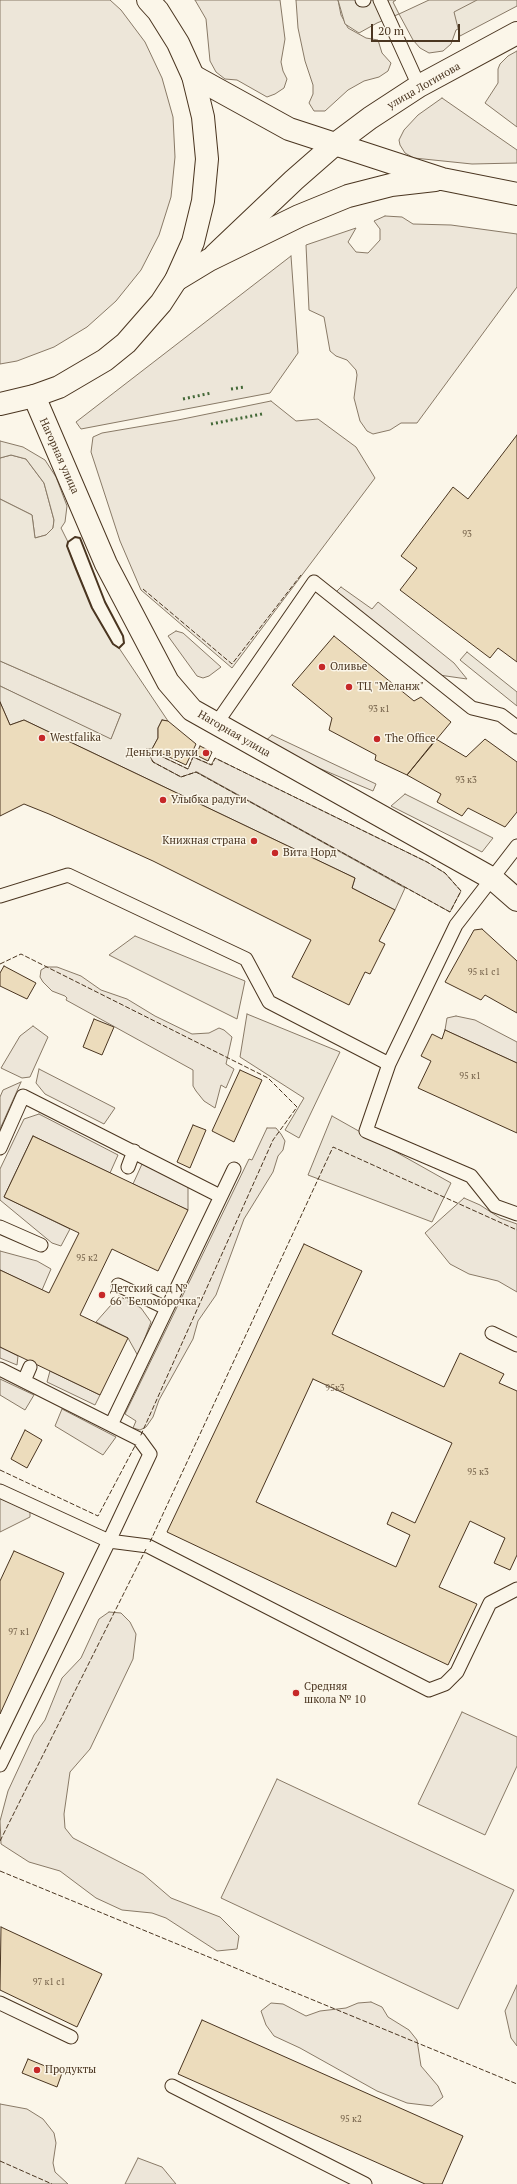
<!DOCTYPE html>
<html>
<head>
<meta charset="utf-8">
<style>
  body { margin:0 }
  #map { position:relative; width:517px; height:2184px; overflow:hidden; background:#fbf6e9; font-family:"PT Serif",serif }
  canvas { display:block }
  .scale { position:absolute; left:371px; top:24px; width:89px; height:18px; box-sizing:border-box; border:2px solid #4a3520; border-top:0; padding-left:5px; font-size:12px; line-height:14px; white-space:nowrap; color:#4a3520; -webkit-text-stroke:3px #fbf6e9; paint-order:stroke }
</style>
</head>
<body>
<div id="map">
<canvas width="517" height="2184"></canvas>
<div class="scale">20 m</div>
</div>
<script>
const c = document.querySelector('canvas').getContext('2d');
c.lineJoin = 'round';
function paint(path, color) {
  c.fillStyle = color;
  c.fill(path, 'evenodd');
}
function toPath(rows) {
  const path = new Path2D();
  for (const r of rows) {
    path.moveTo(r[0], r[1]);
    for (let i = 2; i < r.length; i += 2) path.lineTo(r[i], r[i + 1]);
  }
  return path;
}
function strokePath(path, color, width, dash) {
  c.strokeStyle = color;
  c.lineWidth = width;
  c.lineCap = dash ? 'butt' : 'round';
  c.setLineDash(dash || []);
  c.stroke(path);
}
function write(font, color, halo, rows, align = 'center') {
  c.font = font + ' "PT Serif",serif';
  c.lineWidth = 3;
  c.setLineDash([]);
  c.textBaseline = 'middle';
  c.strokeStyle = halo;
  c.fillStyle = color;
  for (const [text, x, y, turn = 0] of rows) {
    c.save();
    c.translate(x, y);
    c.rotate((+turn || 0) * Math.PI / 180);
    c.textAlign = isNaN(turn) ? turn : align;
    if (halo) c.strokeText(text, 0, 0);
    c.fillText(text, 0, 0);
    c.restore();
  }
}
const green = toPath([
  [0,0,110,0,121,10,145,42,162,78,173,117,175,157,171,197,159,235,141,270,116,301,87,327,54,347,17,361,0,364,0,0],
  [195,0,280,0,285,39,281,62,283,71,287,79,284,88,275,94,267,97,237,80,225,79,216,72,210,61,206,19,195,0],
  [296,0,338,0,341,15,348,28,366,38,378,40,382,53,391,63,388,71,379,77,364,81,348,90,325,111,314,111,309,103,313,94,313,85,305,61,298,28,296,0],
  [429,0,515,0,456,30,451,44,443,51,429,53,420,48,413,40,399,14,429,0],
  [517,51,517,127,485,103,498,83,498,69,500,64,508,56,517,51],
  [442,98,517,150,517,163,472,164,414,158,405,153,400,145,399,140,404,130,418,115,442,98],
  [385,216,402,217,413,224,451,225,517,234,517,287,417,423,401,423,390,430,373,434,367,431,360,421,354,398,357,375,356,370,347,360,336,356,330,351,324,317,309,310,306,245,356,228,348,242,356,252,368,253,380,240,380,229,374,221,385,216],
  [291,256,298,353,270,393,81,429,76,422,291,256],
  [271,401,296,421,318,419,356,447,375,478,232,668,141,590,120,541,91,452,93,437,102,433,178,420,271,401],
  [11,455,26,459,44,483,54,520,53,528,46,535,35,538,32,515,0,499,0,458,11,455],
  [341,587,372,609,378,602,454,663,467,679,439,675,336,592,341,587],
  [176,631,183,633,221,667,209,676,203,678,197,676,168,636,176,631],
  [0,661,121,714,111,740,0,686,0,661],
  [272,735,376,784,373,791,262,744,272,735],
  [146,749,188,769,193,757,211,765,215,758,427,862,445,873,461,891,450,912,197,772,181,777,153,762,146,749],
  [46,967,57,967,81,976,101,990,127,999,155,1016,192,1034,209,1033,219,1028,224,1030,232,1037,226,1064,234,1069,226,1088,221,1085,215,1108,204,1101,196,1091,193,1086,193,1070,66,1000,67,998,65,996,52,991,43,982,40,977,41,970,46,967],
  [456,1016,475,1020,517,1042,517,1063,445,1030,447,1018,456,1016],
  [33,1026,48,1037,30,1077,22,1078,1,1068,20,1036,33,1026],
  [39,1069,115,1108,104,1124,45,1094,36,1083,39,1069],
  [21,1082,0,1129,0,1097,3,1090,21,1082],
  [39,1114,118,1155,110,1173,33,1136,4,1197,70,1229,61,1246,52,1243,0,1200,0,1169,24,1119,39,1114],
  [267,1128,276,1128,281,1134,285,1141,283,1150,278,1156,273,1172,244,1219,216,1295,198,1321,193,1339,159,1400,153,1417,146,1427,140,1430,133,1428,136,1421,125,1414,249,1159,252,1160,267,1128],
  [142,1164,188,1186,188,1210,133,1184,142,1164],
  [464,1198,480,1205,500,1218,517,1224,517,1292,498,1281,469,1274,450,1264,425,1233,464,1198],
  [0,1251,37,1261,51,1269,42,1290,0,1270,0,1251],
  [119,1296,141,1308,151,1322,138,1356,128,1338,96,1322,119,1296],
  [0,1347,18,1356,17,1365,0,1358,0,1347],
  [50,1371,100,1395,95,1405,47,1382,50,1371],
  [0,1379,34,1395,25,1410,0,1395,0,1379],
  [62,1409,116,1437,103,1455,55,1426,62,1409],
  [0,1498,30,1512,30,1517,0,1532,0,1498],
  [109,1612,121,1613,130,1622,136,1634,133,1659,90,1749,70,1772,64,1814,65,1828,73,1838,143,1874,171,1898,220,1917,239,1936,237,1949,217,1951,166,1918,152,1913,122,1910,96,1898,60,1871,29,1862,1,1844,0,1821,8,1791,14,1778,34,1735,45,1720,62,1678,81,1658,99,1619,109,1612],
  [462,1712,517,1737,517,1766,485,1835,418,1804,462,1712],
  [277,1779,514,1890,458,2009,221,1898,277,1779],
  [517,1985,517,2046,511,2038,505,2011,517,1985],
  [371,2002,382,2007,388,2017,409,2030,417,2040,421,2066,438,2086,443,2097,432,2106,407,2103,377,2091,300,2048,274,2036,266,2025,261,2011,271,2003,283,2004,306,2016,320,2011,346,2008,358,2003,371,2002],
  [0,2104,27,2109,43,2119,54,2133,56,2143,53,2163,55,2172,68,2184,0,2184,0,2104],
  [138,2158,162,2167,176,2184,125,2184,138,2158]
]);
paint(green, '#ede6d9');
strokePath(green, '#887966', 1);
const parking = toPath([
  [338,0,396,0,393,2,399,14,377,23,359,33,345,24,338,0],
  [477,0,517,0,517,6,460,36,454,12,477,0],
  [0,441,23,447,45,460,56,477,67,506,65,522,61,528,68,542,67,546,92,608,113,644,119,648,168,721,162,720,158,728,158,738,152,749,146,749,153,762,181,777,196,772,405,888,395,910,352,888,355,878,24,720,10,725,0,702,0,686,111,739,121,714,0,661,0,499,32,515,35,538,46,535,53,528,54,520,44,483,26,459,11,455,0,458,0,441],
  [467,652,517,692,517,706,460,660,467,652],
  [405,794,493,838,482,852,391,806,405,794],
  [135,936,245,981,237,1019,109,955,135,936],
  [247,1014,340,1052,299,1138,285,1130,304,1098,240,1057,247,1014],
  [332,1116,451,1183,432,1222,308,1175,332,1116]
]);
paint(parking, '#ede7d9');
strokePath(parking, '#887966', 1);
const building = toPath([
  [517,435,517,662,498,648,490,658,400,590,417,568,401,556,453,487,468,499,517,435],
  [334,636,414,701,421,697,451,722,407,775,375,760,376,755,329,730,332,718,292,685,334,636],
  [0,702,10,725,24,720,355,878,352,888,395,910,379,941,385,944,370,974,365,972,349,1005,292,977,311,940,153,861,49,814,24,804,0,816,0,702],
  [162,720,168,721,196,744,186,765,152,749,158,738,158,728,162,720],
  [436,739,466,757,485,739,517,762,517,812,505,827,468,808,462,816,437,802,441,794,407,775,436,739],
  [200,746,212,752,208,761,196,755,200,746],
  [482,929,517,961,517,1013,485,995,481,1000,445,982,474,930,482,929],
  [4,966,36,983,27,999,0,986,0,973,4,966],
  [94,1019,114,1027,102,1055,83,1047,94,1019],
  [445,1030,517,1063,517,1133,418,1088,431,1061,421,1056,432,1034,442,1039,445,1030],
  [240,1070,262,1080,234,1142,212,1131,240,1070],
  [193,1125,206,1130,190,1168,177,1162,193,1125],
  [33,1136,188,1210,158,1271,112,1249,80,1315,128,1338,100,1395,0,1347,0,1270,49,1293,79,1233,4,1197,33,1136],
  [304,1244,362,1271,332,1334,444,1387,460,1353,504,1374,499,1383,517,1391,517,1555,510,1570,494,1563,505,1538,470,1521,439,1587,477,1604,448,1665,167,1532,304,1244],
  [313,1379,452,1443,415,1523,392,1512,387,1524,410,1535,396,1567,256,1502,313,1379],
  [25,1430,42,1440,27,1468,11,1459,25,1430],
  [14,1551,64,1573,0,1714,0,1581,14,1551],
  [1,1927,102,1974,77,2027,0,1990,1,1927],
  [202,2020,463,2136,442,2184,425,2184,178,2074,202,2020],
  [28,2059,62,2073,57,2087,22,2073,28,2059]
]);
paint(building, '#ecdcbc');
strokePath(building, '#4a3520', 1);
const service = toPath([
  [362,0,364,0],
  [380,0,419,86],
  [216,724,314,582,472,708,501,715,517,727],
  [517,846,456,925,389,1064,366,1131,471,1176,495,1206,517,1214],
  [0,896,68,875,246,959,269,1002,389,1064],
  [0,1148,23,1096,220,1196],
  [128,1167,134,1151],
  [0,1227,41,1245],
  [118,1285,166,1308],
  [492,1333,517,1345],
  [0,1369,139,1439,150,1454,109,1541,0,1765],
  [24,1381,30,1367],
  [111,1425,234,1169],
  [0,1491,109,1541,148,1546,429,1690,445,1684,457,1672,490,1603,517,1589],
  [0,2003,71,2037],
  [172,2086,365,2184]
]);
const minor = toPath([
  [215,255,294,180,334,145,370,118,419,86,517,33],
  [34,396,106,564,168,682,192,710,493,879,517,900]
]);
const tertiary = toPath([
  [193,76,289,129,442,179,517,194],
  [176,280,209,260,299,216,348,196,391,185,435,180]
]);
const primary = toPath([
  [0,404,34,396,59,387,105,360,126,343,161,303,176,280,193,242,203,201,207,159,203,117,193,76,178,43,158,11,148,0]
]);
strokePath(service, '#4a3520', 15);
strokePath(minor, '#4a3520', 24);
strokePath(tertiary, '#4a3520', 24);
strokePath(primary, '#4a3520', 24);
strokePath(service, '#fbf6e9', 13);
strokePath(minor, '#fbf6e9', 22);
strokePath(tertiary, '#fbf6e9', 22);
strokePath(primary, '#fbf6e9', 22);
strokePath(toPath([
  [231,389,245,387],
  [183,399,211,393],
  [211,424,262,414]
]), '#436837', 3, [2, 3]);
strokePath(toPath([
  [143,589,232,664,301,575],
  [146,749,188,769,193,757,212,765,215,758,427,862,445,873,461,891,450,912,196,772,181,777,153,762,146,749],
  [0,964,21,954,268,1078,297,1107,273,1140,140,1437],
  [0,1470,98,1516,136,1444],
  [150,1542,333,1147,517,1230],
  [0,1841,146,1549],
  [0,1871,517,2084],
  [0,2161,52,2184]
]), '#4a3520', 1, [5, 2]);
strokePath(toPath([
  [75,537,80,538,105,602,123,636,124,643,119,648,113,644,92,608,76,569,67,546,68,542,75,537]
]), '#4a3520', 2);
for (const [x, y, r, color] of [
  [322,667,4,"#c62828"],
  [349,687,4,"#c62828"],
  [42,738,4,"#c62828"],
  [377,739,4,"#c62828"],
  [206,753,4,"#c62828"],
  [163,800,4,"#c62828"],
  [254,841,4,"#c62828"],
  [275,853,4,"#c62828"],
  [102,1295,4,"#c62828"],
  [296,1693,4,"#c62828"],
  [37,2070,4,"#c62828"]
]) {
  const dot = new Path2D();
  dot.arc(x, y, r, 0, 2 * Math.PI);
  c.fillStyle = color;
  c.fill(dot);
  strokePath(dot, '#fbf6e9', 1.5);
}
write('9px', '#725f47', null, [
  ["93",467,534],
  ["93 к1",379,709],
  ["93 к3",466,780],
  ["95 к1 с1",484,972],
  ["95 к1",470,1076],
  ["95 к2",87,1258],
  ["95к3",335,1388],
  ["95 к3",478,1472],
  ["97 к1",19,1632],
  ["97 к1 с1",49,1982],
  ["95 к2",351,2119]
]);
write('11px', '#4a3520', '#fbf6e9', [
  ["улица Логинова",424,86,-30],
  ["Нагорная улица",59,456,66],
  ["Нагорная улица",234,734,30]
]);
write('11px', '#4a3520', '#fbf6e9', [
  ["Оливье",330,667],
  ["ТЦ \"Меланж\"",357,687],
  ["Westfalika",50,738],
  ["The Office",385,739],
  ["Деньги в руки",198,753,"right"],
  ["Улыбка радуги",171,800],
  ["Книжная страна",246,841,"right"],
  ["Вита Норд",283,853],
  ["Детский сад №",110,1289],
  ["66 \"Беломорочка\"",110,1302],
  ["Средняя",304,1687],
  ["школа № 10",304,1700],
  ["Продукты",45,2070]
], 'left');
</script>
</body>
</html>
